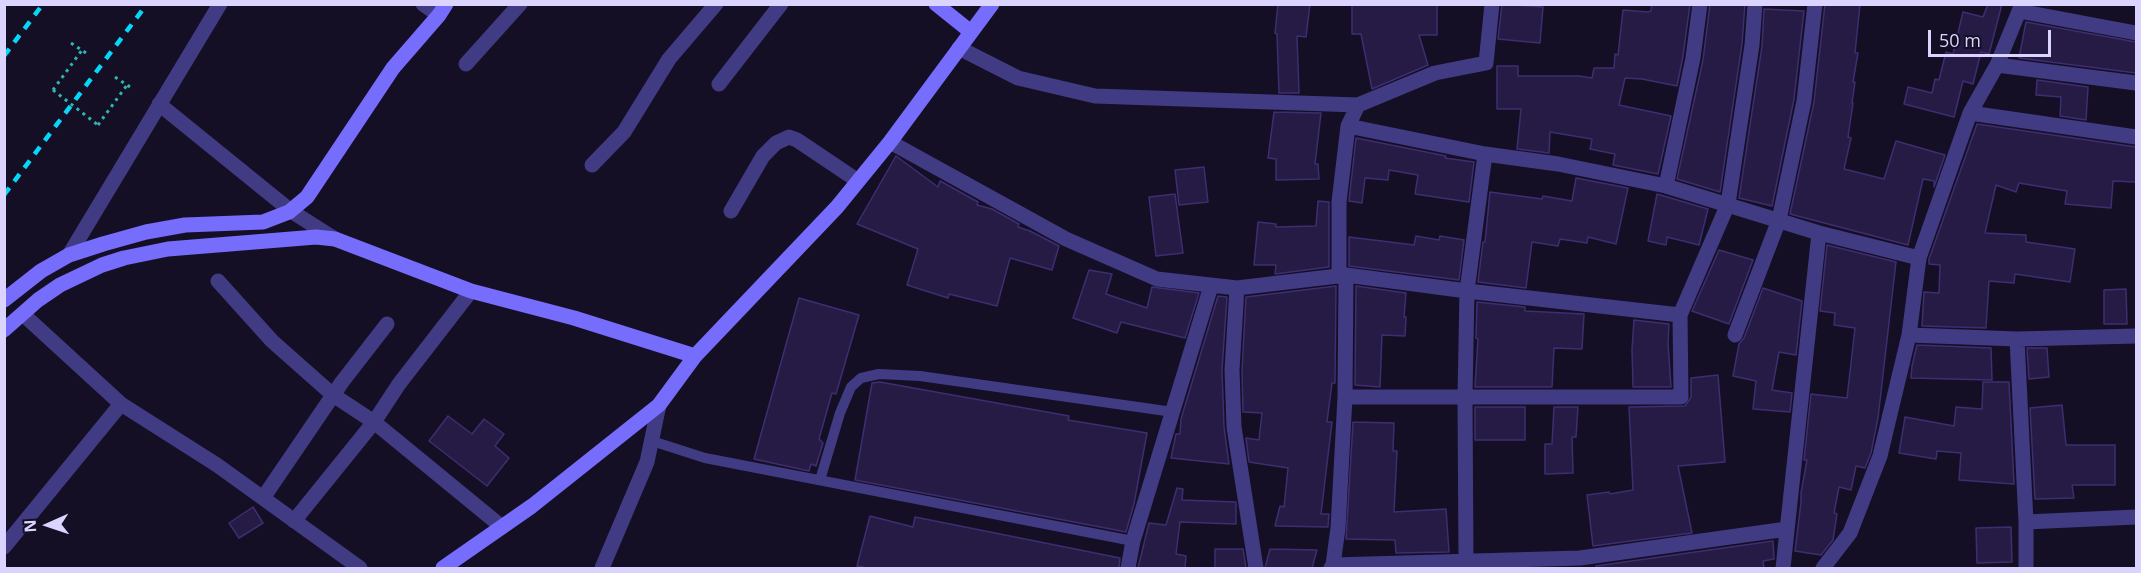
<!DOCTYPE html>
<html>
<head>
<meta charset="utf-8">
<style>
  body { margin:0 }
  #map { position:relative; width:2141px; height:573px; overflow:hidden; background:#140f25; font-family:"Open Sans",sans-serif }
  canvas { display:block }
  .frame { position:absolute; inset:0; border:6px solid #dad4fe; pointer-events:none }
  .north { position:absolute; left:18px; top:495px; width:60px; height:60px; -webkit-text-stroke:4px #140f25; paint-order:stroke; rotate:267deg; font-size:16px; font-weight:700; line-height:24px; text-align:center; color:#dad4fe }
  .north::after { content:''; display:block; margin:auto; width:21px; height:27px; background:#dad4fe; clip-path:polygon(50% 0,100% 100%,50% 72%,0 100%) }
  .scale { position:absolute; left:1928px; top:30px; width:123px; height:27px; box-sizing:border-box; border:3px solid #dad4fe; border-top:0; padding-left:8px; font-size:18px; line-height:21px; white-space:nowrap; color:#dad4fe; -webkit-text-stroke:4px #140f25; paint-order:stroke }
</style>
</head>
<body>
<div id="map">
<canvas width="2141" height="573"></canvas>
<div class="frame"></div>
<div class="north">N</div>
<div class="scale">50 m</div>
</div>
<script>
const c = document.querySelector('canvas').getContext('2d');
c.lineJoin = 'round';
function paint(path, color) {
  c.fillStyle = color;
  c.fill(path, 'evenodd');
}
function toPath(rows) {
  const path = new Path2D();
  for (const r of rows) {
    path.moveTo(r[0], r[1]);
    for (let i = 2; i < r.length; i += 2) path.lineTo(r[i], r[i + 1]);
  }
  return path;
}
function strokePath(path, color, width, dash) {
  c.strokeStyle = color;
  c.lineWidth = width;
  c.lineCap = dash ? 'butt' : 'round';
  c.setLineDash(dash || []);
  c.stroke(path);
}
const building = toPath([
  [1278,4,1310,4,1306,37,1297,36,1299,93,1279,93,1277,34,1275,33,1278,4],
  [1352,4,1437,4,1437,35,1419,35,1428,65,1372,89,1361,34,1352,34,1352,4],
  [1502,4,1543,7,1540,43,1498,39,1502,4],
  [1652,4,1690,4,1683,56,1677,86,1642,79,1625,78,1619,105,1671,116,1658,174,1613,165,1615,154,1590,149,1592,139,1550,132,1549,153,1517,149,1521,109,1497,109,1497,66,1518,66,1518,76,1579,76,1592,78,1594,68,1614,68,1615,54,1618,55,1623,10,1648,12,1651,11,1652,4],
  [1710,4,1745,4,1742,44,1720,192,1677,179,1703,60,1710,4],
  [1825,4,1860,4,1855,53,1858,53,1853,82,1855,82,1852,103,1853,103,1848,137,1851,138,1844,169,1884,179,1896,141,1945,155,1934,187,1934,181,1923,179,1908,245,1790,214,1814,102,1825,4],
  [1988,4,2002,4,1989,54,1981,52,1973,84,1963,81,1954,117,1904,104,1908,87,1932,93,1935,79,1939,80,1946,52,1953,54,1963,12,1983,17,1988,4],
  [1764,9,1804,11,1794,99,1772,206,1739,198,1762,46,1764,9],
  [2026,22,2136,42,2136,73,2019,58,2026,22],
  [2037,80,2088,87,2086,120,2060,116,2061,97,2036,95,2037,80],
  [1274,112,1321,113,1315,164,1318,164,1319,179,1276,180,1276,159,1268,158,1274,112],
  [1977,124,2136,147,2136,182,2113,181,2111,208,2065,204,2067,191,2019,183,2016,192,1996,185,1985,233,2026,235,2026,242,2075,249,2070,282,2015,274,2014,283,1989,281,1986,328,1922,326,1924,292,1939,293,1940,265,1929,264,1929,259,1977,124],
  [1356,138,1446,156,1445,158,1474,162,1469,202,1415,194,1418,175,1389,170,1388,180,1365,178,1362,203,1349,201,1356,138],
  [896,156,938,187,940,181,942,182,978,202,977,205,992,209,1019,224,1018,227,1030,231,1059,246,1052,270,1010,258,997,306,949,294,948,298,907,285,918,249,857,224,896,156],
  [1204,167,1208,202,1179,205,1175,170,1204,167],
  [1576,178,1628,188,1616,244,1588,237,1587,243,1560,239,1558,246,1532,242,1526,288,1478,282,1483,242,1485,242,1490,192,1542,199,1543,196,1572,201,1576,178],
  [1175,194,1183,253,1156,256,1149,197,1175,194],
  [1657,194,1708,209,1699,245,1667,237,1666,245,1648,241,1657,194],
  [1318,201,1329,202,1329,267,1275,274,1276,265,1254,265,1258,222,1276,224,1276,227,1316,226,1318,201],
  [1416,236,1439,240,1440,236,1464,240,1459,280,1349,266,1349,237,1414,245,1416,236],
  [1827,245,1896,262,1878,418,1871,453,1865,468,1856,466,1851,490,1839,487,1834,513,1837,514,1833,540,1821,555,1795,551,1801,502,1801,493,1807,460,1804,460,1811,394,1847,398,1855,328,1834,325,1835,313,1820,311,1827,245],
  [1719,250,1753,260,1729,324,1692,311,1719,250],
  [1089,270,1112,274,1106,294,1147,308,1152,287,1199,293,1185,338,1121,322,1117,333,1073,318,1089,270],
  [1336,286,1335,383,1332,383,1327,422,1332,422,1321,514,1329,514,1328,527,1275,526,1280,506,1284,507,1288,468,1249,462,1246,438,1259,440,1262,413,1243,412,1242,370,1246,297,1336,286],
  [1356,286,1406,293,1404,317,1406,317,1405,336,1382,335,1380,387,1355,385,1356,286],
  [1763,288,1802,301,1796,355,1779,352,1772,390,1792,393,1790,412,1753,409,1756,381,1733,376,1739,344,1744,338,1763,288],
  [2126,289,2127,324,2104,324,2104,290,2126,289],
  [1218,296,1227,297,1222,370,1224,427,1229,464,1171,458,1176,434,1180,434,1181,419,1218,296],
  [799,298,859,315,836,394,832,393,819,439,823,443,816,466,811,464,809,471,754,459,799,298],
  [1477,302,1525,307,1525,311,1584,314,1582,349,1554,348,1552,387,1475,387,1478,339,1476,338,1477,302],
  [1634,320,1669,324,1668,343,1671,387,1633,387,1632,349,1634,320],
  [1917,345,1991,348,1992,380,1911,378,1912,366,1917,345],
  [2027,348,2047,348,2049,377,2029,379,2027,348],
  [1718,375,1725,462,1678,466,1692,533,1593,546,1587,495,1609,492,1610,494,1633,490,1629,407,1685,406,1691,397,1691,378,1718,375],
  [880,382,1069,416,1068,420,1147,433,1134,504,1126,532,855,480,872,383,880,382],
  [1983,382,2009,382,2014,484,1959,480,1961,453,1937,451,1936,459,1899,453,1905,417,1954,426,1956,407,1982,409,1983,382],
  [2062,405,2066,445,2115,445,2115,485,2072,485,2074,498,2035,499,2030,408,2062,405],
  [1475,407,1525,407,1525,440,1475,440,1475,407],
  [1554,407,1578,407,1576,437,1572,437,1573,473,1545,474,1545,444,1552,444,1554,407],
  [448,416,472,434,484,419,504,434,495,446,509,458,487,486,429,441,448,416],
  [1353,422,1394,423,1393,451,1397,451,1394,512,1446,509,1449,552,1396,553,1395,540,1346,539,1353,422],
  [1177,488,1183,489,1182,500,1236,502,1236,524,1180,522,1176,554,1186,556,1185,568,1138,568,1149,523,1166,525,1177,488],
  [253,507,263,523,239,538,229,523,253,507],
  [870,516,913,527,915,517,1120,558,1119,568,868,568,857,566,870,516],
  [2011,527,2012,562,1977,563,1976,528,2011,527],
  [1773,541,1774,559,1763,561,1764,568,1596,568,1596,566,1773,541],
  [1215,549,1243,549,1246,568,1215,568,1215,549],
  [1270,549,1317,550,1312,568,1265,568,1270,549]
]);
paint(building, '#261b45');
strokePath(building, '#3e2e71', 1.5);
strokePath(toPath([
  [71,43,89,55],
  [115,77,133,89],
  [53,90,82,50],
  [98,125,127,85]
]), '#31b5b2', 3, [3, 4.5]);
strokePath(toPath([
  [652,441,705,458,1133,541],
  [820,480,840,413,851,387,861,378,879,374,920,376,1173,412]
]), '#413b83', 10);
strokePath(toPath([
  [423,4,439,15],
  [2019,11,2136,33],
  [959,48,1018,78,1095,96,1358,105],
  [466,64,520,4],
  [1997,65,2136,83],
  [719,84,781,4],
  [159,104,291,211,335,239],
  [1970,113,2136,137],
  [1348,126,1485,154,1558,164,1666,186,1819,233,1919,258],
  [890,142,1066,239,1157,279,1237,288,1346,275,1467,291,1680,315,1728,204,1752,45,1755,4],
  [592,165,624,132,669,59,716,4],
  [1666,186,1693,58,1700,4],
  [731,211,763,156,776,143,789,137,797,140,858,181],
  [69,255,220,4],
  [1339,276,1339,202,1348,126,1358,105,1435,73,1486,63,1492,4],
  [218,281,272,341,333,395,374,422,502,527],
  [1237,288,1232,370,1234,427,1256,568],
  [26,317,121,404,217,465,360,568],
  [1735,335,1779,220,1804,101,1815,4],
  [1909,335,2017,339,2136,336],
  [2017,339,2026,522,2026,568],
  [1345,397,1681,397,1680,315],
  [263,498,342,382,387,324],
  [294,521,374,422,399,384,471,291],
  [2026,522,2136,517],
  [4,547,121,404],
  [1466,563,1465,396,1467,291,1485,154],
  [1333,565,1580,558,1787,529],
  [602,568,647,462,659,405],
  [1128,568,1133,541,1211,286],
  [1331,568,1333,565,1338,528,1345,397,1346,275],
  [1783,568,1819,233],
  [1823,568,1850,533,1880,456,1909,335,1919,258,1970,113,1997,65,2022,4]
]), '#413b83', 15);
strokePath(toPath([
  [936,4,971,32],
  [4,300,41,271,69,255,103,244,146,232,185,225,263,222,289,212,307,197,393,68,439,15,446,4],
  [4,330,38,300,60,285,102,265,124,258,168,249,316,237,335,239,471,291,574,318,695,356],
  [443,568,532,506,659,405,695,356,837,207,890,142,992,4]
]), '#766dfc', 15);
strokePath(toPath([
  [4,56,43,4],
  [4,195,147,4]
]), '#05d7f9', 4.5, [9, 8]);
strokePath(toPath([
  [53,90,98,125]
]), '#31b5b2', 3, [3, 4.5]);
</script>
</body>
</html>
